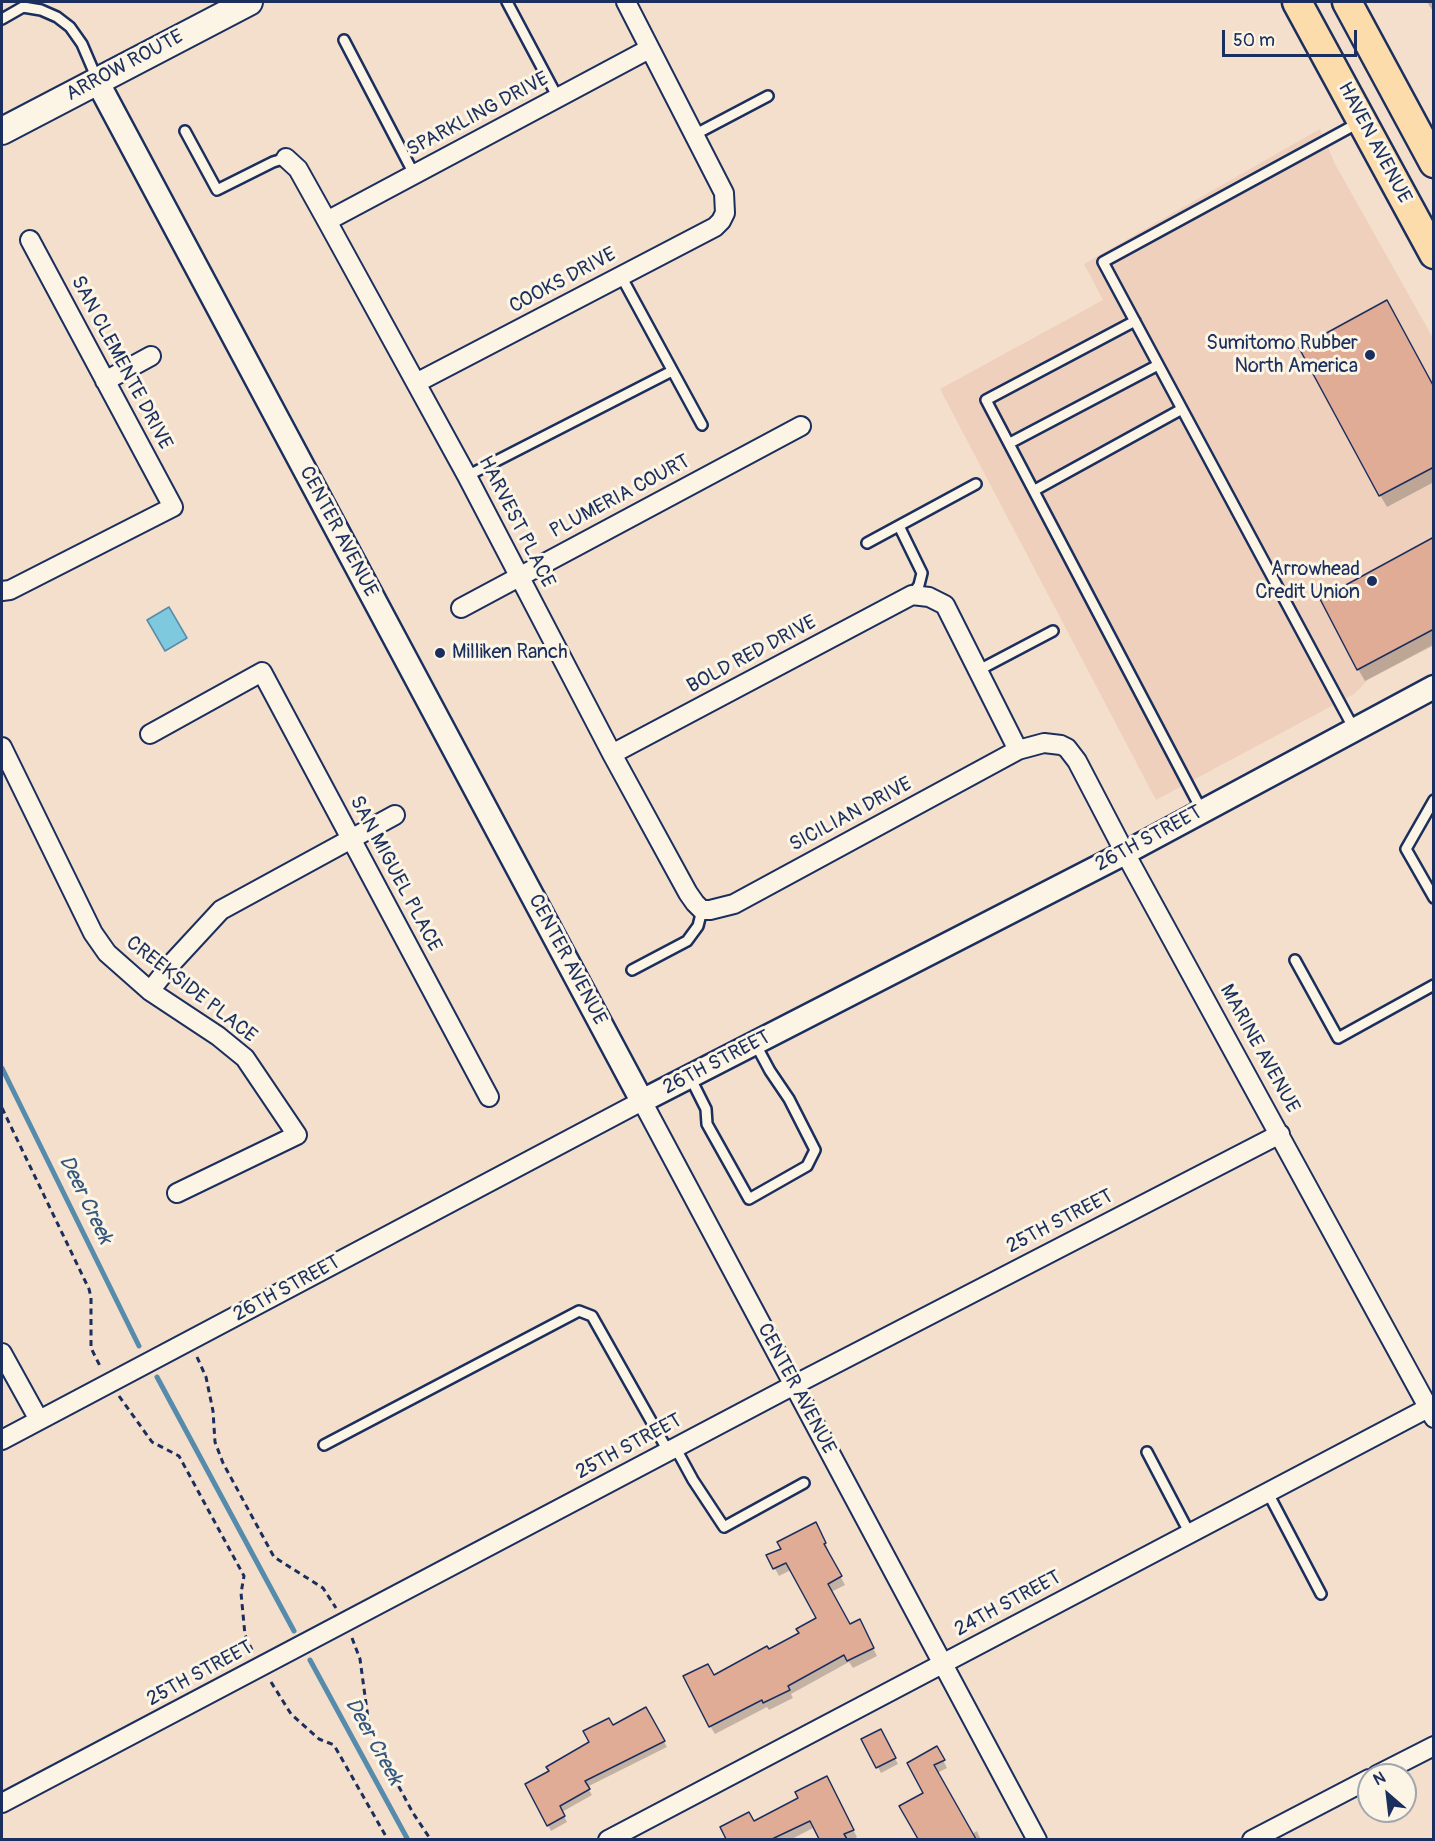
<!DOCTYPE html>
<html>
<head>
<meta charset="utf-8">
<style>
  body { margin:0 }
  #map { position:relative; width:1435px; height:1841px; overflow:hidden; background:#f4dfcd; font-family:Pangolin,sans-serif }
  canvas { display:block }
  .frame { position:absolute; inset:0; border:3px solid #1b2f5e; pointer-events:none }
  .north { position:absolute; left:1357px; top:1763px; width:60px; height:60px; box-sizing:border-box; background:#fcf5e5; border:2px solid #a2a6af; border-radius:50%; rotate:332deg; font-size:16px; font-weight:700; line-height:24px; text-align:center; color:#1b2f5e }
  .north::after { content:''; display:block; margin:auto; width:21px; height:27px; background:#1b2f5e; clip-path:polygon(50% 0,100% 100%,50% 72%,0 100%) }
  .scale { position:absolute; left:1222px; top:30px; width:135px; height:27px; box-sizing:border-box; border:3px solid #1b2f5e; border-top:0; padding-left:8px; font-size:18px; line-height:21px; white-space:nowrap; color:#1b2f5e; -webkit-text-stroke:4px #fcf5e5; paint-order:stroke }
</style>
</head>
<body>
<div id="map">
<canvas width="1435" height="1841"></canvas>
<div class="frame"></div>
<div class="north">N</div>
<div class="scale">50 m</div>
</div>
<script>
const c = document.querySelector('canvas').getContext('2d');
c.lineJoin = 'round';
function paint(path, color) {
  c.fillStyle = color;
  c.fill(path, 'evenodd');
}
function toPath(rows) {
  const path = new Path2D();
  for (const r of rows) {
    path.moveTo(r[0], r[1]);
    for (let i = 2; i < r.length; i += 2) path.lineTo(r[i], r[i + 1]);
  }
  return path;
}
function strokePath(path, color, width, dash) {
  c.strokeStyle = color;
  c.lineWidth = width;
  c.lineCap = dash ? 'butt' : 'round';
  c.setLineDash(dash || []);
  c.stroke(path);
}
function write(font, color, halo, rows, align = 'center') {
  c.font = font + ' Pangolin,sans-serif';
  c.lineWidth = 6;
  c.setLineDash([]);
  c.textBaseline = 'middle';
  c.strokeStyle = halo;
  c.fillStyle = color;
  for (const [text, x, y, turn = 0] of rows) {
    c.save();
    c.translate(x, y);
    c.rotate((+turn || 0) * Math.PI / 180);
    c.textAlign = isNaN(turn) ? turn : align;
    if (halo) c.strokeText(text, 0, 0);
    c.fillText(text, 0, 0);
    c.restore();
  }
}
paint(toPath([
  [1320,129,1335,164,1433,338,1433,644,1368,680,1354,694,1156,800,940,389,1103,300,1084,264]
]), '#eed0bc');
const water = toPath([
  [169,607,187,638,165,651,147,620,169,607]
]);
paint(water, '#7fc9df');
strokePath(water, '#578bab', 1.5);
paint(toPath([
  [1427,2,1434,2,1434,13],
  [1434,389,1434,482,1387,507,1380,495],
  [1434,539,1434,645,1365,681,1358,669],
  [820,1532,829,1551,827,1552,845,1585,831,1592,850,1626,863,1629,877,1656,853,1668,849,1662,791,1694,793,1698,769,1710,767,1707,715,1734,710,1726,714,1677,801,1634,818,1619,791,1570,779,1576,768,1556],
  [646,1709,667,1747,587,1787,592,1795,562,1812,567,1822,551,1831,527,1784,551,1772,613,1727],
  [880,1731,898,1764,881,1773,863,1740],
  [937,1748,947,1768,937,1773,972,1834,977,1831,981,1840,920,1840,901,1807,925,1793],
  [830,1785,857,1837,852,1840,821,1840,815,1827,790,1840,728,1840,722,1828,753,1823]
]), '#0003');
strokePath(toPath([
  [2,1068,139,1346],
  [157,1377,294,1631],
  [310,1660,408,1840]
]), '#578bab', 5);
const building = toPath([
  [1387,300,1434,387,1434,467,1379,496,1299,348,1387,300],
  [1434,537,1434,629,1357,670,1320,599,1434,537],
  [816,1522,826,1543,824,1544,842,1576,828,1584,850,1624,860,1619,874,1648,847,1661,844,1655,788,1686,790,1690,763,1703,762,1700,709,1727,683,1676,708,1664,714,1675,767,1646,769,1649,799,1633,796,1629,816,1618,786,1563,773,1569,766,1555,781,1549,777,1542,816,1522],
  [646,1707,665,1741,585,1781,590,1789,560,1806,565,1816,547,1826,525,1784,549,1771,546,1767,589,1742,583,1731,609,1718,613,1725,646,1707],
  [881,1729,896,1758,876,1768,861,1739,881,1729],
  [937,1746,945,1760,934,1765,976,1839,918,1839,899,1806,923,1793,907,1763,937,1746],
  [827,1776,854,1830,844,1834,847,1839,819,1839,810,1821,772,1839,726,1839,720,1827,749,1812,754,1821,798,1798,795,1792,827,1776]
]);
paint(building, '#e1ac95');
strokePath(building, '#1b2f5e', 1.5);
const service = toPath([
  [507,2,558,98],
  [2,19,23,7,41,10,57,17,70,27,82,44,97,79],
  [344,40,414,174],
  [185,131,217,190,273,162,286,158],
  [694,135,768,96],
  [621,276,702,425],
  [1135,321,986,400,1202,811],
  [1010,443,1158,365],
  [467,476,672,371],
  [1035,490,1182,409],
  [899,526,922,573,919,585,912,595],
  [867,543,976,484],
  [979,670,1053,631],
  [1354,729,1103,262,1360,122],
  [1434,800,1406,849,1434,898],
  [1295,960,1338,1038,1434,985],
  [632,970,687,941,698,926,702,910],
  [690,1077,706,1109,707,1124,749,1199,807,1166,815,1150,789,1099,770,1071,755,1043],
  [324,1445,579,1311,592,1316,668,1451],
  [675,1447,693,1480,724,1527,804,1483],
  [1147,1452,1190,1534],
  [1268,1493,1321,1594]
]);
const minor = toPath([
  [286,158,298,169,327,221,467,476,612,754,688,893,695,903,702,910,710,910,734,904,1018,750,1044,743,1061,745,1067,748,1077,761,1125,853,1434,1418],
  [327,221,649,49],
  [105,381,151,356],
  [416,383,715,227,721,221,725,213,724,193,626,2],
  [2,591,10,590,173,507,30,240],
  [461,608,801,426],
  [150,734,262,672,489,1097],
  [2,747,93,933,107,953,150,991,218,1036,245,1058,297,1135,177,1193],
  [612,754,912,595,929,597,945,605,1018,750],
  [150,991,172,963,221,910,395,815],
  [2,1353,39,1420],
  [2,1440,642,1101,1037,1840],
  [1377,1775,1434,1746],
  [2,1803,794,1385,1280,1134],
  [608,1840,1428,1408],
  [1252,1840,1369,1779]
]);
const tertiary = toPath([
  [97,81,642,1101,1125,853,1434,687]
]);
const secondary = toPath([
  [2,131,249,2]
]);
const primary = toPath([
  [1297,2,1434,254],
  [1347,2,1434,163]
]);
strokePath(service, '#1b2f5e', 14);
strokePath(minor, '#1b2f5e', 22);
strokePath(tertiary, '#1b2f5e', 27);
strokePath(secondary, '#1b2f5e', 30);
strokePath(primary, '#1b2f5e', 33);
strokePath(toPath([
  [2,1108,89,1289,91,1297,91,1348,101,1368],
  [197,1357,206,1377,213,1411,215,1442,223,1463,274,1557,323,1588,336,1608],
  [119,1396,152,1442,179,1456,244,1576,241,1593,245,1635,252,1650],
  [352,1638,360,1659,370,1733,413,1813,431,1840],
  [271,1682,291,1714,319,1739,334,1745,388,1840]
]), '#1b2f5e', 3, [6, 4.5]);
strokePath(service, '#fcf5e5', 9);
strokePath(minor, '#fcf5e5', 18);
strokePath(tertiary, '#fcf5e5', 22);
strokePath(secondary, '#fcf5e5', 26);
strokePath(primary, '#fddcac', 28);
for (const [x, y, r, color] of [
  [1370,355,6,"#1b2f5e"],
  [1372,581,6,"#1b2f5e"],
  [440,653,6,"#1b2f5e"]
]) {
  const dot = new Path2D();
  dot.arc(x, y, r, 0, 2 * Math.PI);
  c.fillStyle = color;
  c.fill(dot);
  strokePath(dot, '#fcf5e5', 2);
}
write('20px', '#1b2f5e', '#fcf5e5', [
  ["ARROW ROUTE",125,66,-28],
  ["SPARKLING DRIVE",478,115,-28],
  ["HAVEN AVENUE",1374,143,62],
  ["COOKS DRIVE",563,281,-28],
  ["SAN CLEMENTE DRIVE",121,363,62],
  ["PLUMERIA COURT",620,497,-28],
  ["HARVEST PLACE",516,522,63],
  ["CENTER AVENUE",338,532,62],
  ["BOLD RED DRIVE",752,655,-28],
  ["SICILIAN DRIVE",851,815,-28],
  ["26TH STREET",1149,839,-28],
  ["SAN MIGUEL PLACE",395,874,62],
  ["CENTER AVENUE",567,960,62],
  ["CREEKSIDE PLACE",191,990,38],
  ["MARINE AVENUE",1259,1049,61],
  ["26TH STREET",717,1063,-27],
  ["25TH STREET",1060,1222,-27],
  ["26TH STREET",287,1289,-28],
  ["CENTER AVENUE",796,1389,62],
  ["25TH STREET",629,1447,-28],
  ["24TH STREET",1008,1604,-28],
  ["25TH STREET",200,1674,-28]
]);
write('20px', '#1b2f5e', '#fcf5e5', [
  ["Sumitomo Rubber",1358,344],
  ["North America",1358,367],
  ["Arrowhead",1360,570],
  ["Credit Union",1360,593],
  ["Milliken Ranch",452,653,"left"]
], 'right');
write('italic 21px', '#34567e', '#fcf5e5', [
  ["Deer Creek",85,1200,64],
  ["Deer Creek",373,1742,61]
]);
</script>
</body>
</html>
